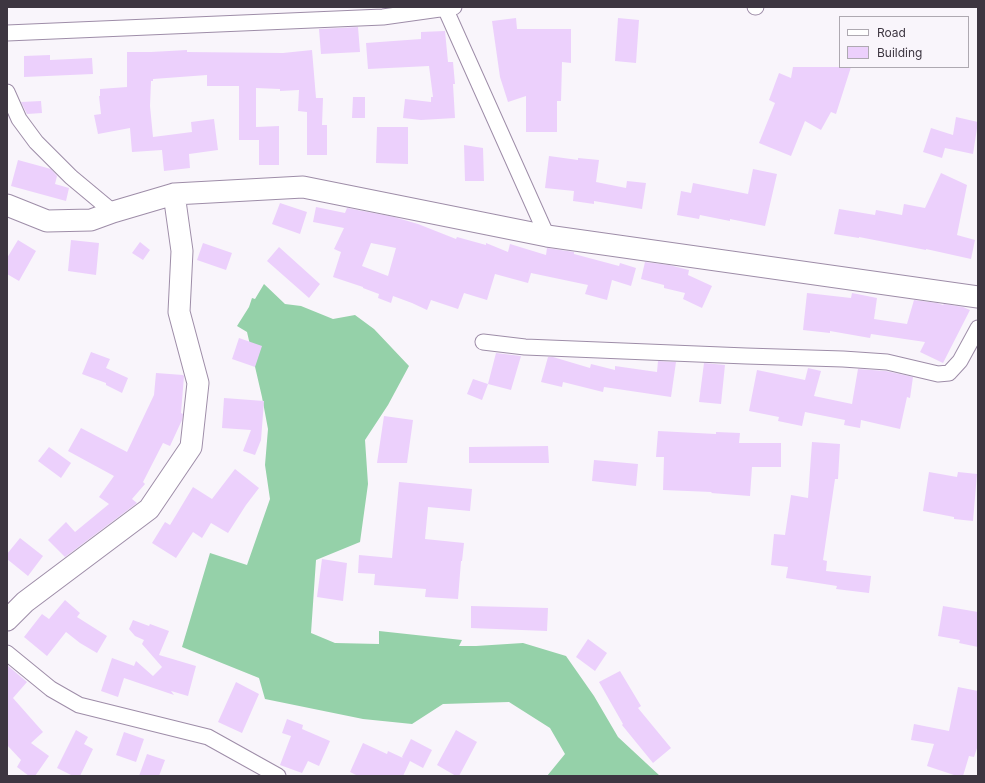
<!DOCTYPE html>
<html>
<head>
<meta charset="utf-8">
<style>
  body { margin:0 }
  #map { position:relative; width:985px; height:783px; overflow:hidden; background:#f9f5fb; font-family:Inter,sans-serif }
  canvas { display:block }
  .frame { position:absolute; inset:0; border:8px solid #3d3641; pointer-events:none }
  .legend { position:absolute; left:839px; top:16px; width:130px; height:52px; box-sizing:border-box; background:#f9f5fb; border:1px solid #aea9b1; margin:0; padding:5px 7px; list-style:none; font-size:12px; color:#3d3641 }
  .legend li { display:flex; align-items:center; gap:8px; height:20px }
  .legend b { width:20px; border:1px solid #aea9b1 }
</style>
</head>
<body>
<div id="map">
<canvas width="985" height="783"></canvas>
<div class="frame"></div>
<ul class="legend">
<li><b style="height:5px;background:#fff"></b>Road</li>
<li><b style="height:11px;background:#ecd0fc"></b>Building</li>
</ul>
</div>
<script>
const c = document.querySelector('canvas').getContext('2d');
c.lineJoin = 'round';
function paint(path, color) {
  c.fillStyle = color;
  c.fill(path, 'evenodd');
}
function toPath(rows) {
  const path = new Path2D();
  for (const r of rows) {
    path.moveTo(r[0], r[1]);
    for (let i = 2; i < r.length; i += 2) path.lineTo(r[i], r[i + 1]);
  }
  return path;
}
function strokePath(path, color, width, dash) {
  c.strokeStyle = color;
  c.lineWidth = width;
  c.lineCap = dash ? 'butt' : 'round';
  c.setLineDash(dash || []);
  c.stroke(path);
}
paint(toPath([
  [264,284,285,304,301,306,333,319,355,315,374,329,409,366,388,405,365,440,368,484,360,542,316,560,311,633,335,643,379,644,379,631,462,640,459,646,476,646,523,643,566,656,594,696,618,737,660,776,547,776,565,754,550,728,509,702,443,704,412,724,363,719,265,699,259,678,182,647,210,553,247,565,270,499,265,465,268,429,262,397,247,332,237,326,249,307,252,298,255,299]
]), '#95d1a9');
paint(toPath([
  [516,18,517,29,571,29,571,63,562,62,561,101,557,101,557,132,526,132,526,96,508,102,500,77,492,21],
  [618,18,639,20,636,63,615,61],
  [358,27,360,52,321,54,319,29],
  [445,31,448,62,453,62,455,84,453,84,455,118,421,120,403,118,405,99,431,102,431,97,433,97,429,66,368,69,366,43,421,39,421,32],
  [187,50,187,52,283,53,312,50,316,98,323,98,322,125,327,125,327,155,307,155,307,112,298,111,299,90,280,91,280,89,256,88,256,127,279,126,279,165,259,165,259,140,239,140,239,86,207,86,207,75,153,79,153,81,151,81,150,106,153,137,192,132,191,122,214,119,218,150,189,154,190,168,164,171,162,150,132,152,130,128,98,134,94,115,101,114,99,96,100,96,100,89,127,87,127,52,151,52],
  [50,55,50,60,92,58,93,74,24,77,24,56],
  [793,67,851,67,836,114,831,112,821,130,805,121,791,156,759,143,775,103,769,100,779,73,791,78],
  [353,97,365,97,365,118,352,118],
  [41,101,42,113,27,114,21,102],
  [956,117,978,122,973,154,945,148,942,158,923,152,931,128,953,135],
  [377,127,408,127,408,164,376,163],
  [464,145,483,148,484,181,465,181],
  [549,156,578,160,578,158,599,160,596,182,626,188,627,181,646,183,642,209,594,201,594,204,573,201,574,191,545,188],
  [18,160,51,169,57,176,55,184,69,188,66,201,11,186],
  [753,169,777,174,765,226,730,219,730,221,700,215,699,219,677,215,681,191,691,193,693,183,748,194],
  [941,173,967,185,957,235,975,240,971,259,926,249,926,250,859,237,859,238,834,234,839,209,875,215,876,210,902,215,904,204,925,208],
  [280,203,307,212,300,234,272,224],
  [316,207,345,213,347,208,394,217,418,224,456,239,457,237,486,245,486,243,508,252,510,244,546,255,547,248,574,252,574,254,619,266,620,263,636,268,631,286,612,280,607,300,585,294,588,285,531,273,528,283,495,274,487,300,464,293,458,309,431,300,427,310,412,303,393,296,391,303,378,298,379,294,363,288,363,287,333,277,341,252,334,249,344,228,313,222],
  [371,243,396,248,388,276,362,266],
  [18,240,36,251,19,281,7,274,7,258],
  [71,240,99,243,96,275,68,271],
  [140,242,150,250,143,260,132,253],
  [203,243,232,253,226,270,197,260],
  [279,247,320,284,309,298,267,261],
  [645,262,669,265,689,270,688,275,712,286,702,308,683,299,685,293,664,288,664,285,641,279],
  [807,293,851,298,852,293,877,298,874,319,907,324,914,300,937,303,943,305,944,304,963,307,970,310,943,363,920,352,925,342,871,334,870,338,830,331,830,333,803,330],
  [239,338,262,346,255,367,232,359],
  [91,352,110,359,106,368,128,378,122,393,106,385,106,383,82,374],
  [496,353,521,356,511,390,488,384],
  [548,357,553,357,590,368,591,364,615,370,615,366,657,372,658,361,676,362,671,397,604,387,603,392,563,382,562,387,541,382],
  [704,363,725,365,721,404,699,402],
  [808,368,821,371,814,396,852,404,858,369,886,371,913,377,910,398,907,397,900,429,861,420,860,428,844,425,845,420,805,412,802,426,778,421,779,417,749,411,757,370,805,380],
  [156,373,183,375,184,376,181,413,183,414,182,420,170,446,163,443,143,482,145,484,132,499,137,503,65,557,48,540,66,522,75,532,109,504,99,497,114,476,68,451,81,428,127,452,154,395],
  [473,379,488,384,482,400,467,394],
  [224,398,264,401,261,440,255,455,243,451,251,430,222,428],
  [384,416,413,420,407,463,377,463],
  [658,431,716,434,716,432,740,433,739,443,781,443,781,467,752,467,750,496,711,493,712,492,663,490,664,457,656,457],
  [812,442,840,444,838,479,835,479,823,560,827,561,826,571,871,576,869,593,836,589,837,586,786,578,788,567,771,565,774,534,785,535,791,495,808,498],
  [548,446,549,463,469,463,469,447],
  [49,447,71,463,61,478,38,461],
  [594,460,638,464,636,486,592,481],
  [235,469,259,488,246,505,228,533,211,523,202,538,193,532,176,558,152,543,165,522,170,525,193,487,212,499],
  [929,472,957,477,958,472,977,474,973,521,954,519,954,517,923,511],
  [399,482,472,489,470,511,428,507,425,539,464,543,462,561,461,561,458,599,425,597,426,589,374,585,375,574,358,573,359,555,392,558],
  [20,538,43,556,28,576,7,559,7,554],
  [322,559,347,563,343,601,317,597],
  [65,600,80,613,77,617,107,636,97,653,80,643,66,632,47,656,24,637,42,614,49,619],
  [471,606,548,608,547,631,471,628],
  [943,606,978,612,978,647,959,643,960,640,938,636],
  [133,620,149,626,150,624,169,631,159,655,196,666,188,696,171,691,174,695,124,678,118,697,101,691,112,658,134,666,136,661,153,676,162,667,142,644,144,640,135,636,129,629],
  [588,639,607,653,595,671,576,657],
  [7,665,27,682,13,698,43,732,31,743,49,756,35,776,29,776,17,767,21,760,7,745],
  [620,671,641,706,638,708,671,748,653,763,622,725,623,724,599,682],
  [236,682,259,694,242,733,218,722],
  [958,687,978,691,978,745,974,757,969,756,963,776,957,776,927,766,934,744,911,740,914,724,949,731],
  [287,719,303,725,302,729,330,741,319,766,308,761,302,773,280,765,291,736,282,733],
  [76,730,88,737,84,744,93,749,80,776,73,776,57,768],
  [456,730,477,742,459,776,456,776,437,765],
  [124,732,144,739,136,762,116,755],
  [411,739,432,750,423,768,410,761,403,776,358,776,350,772,363,743,387,754,388,751,403,758,402,757],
  [147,754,165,760,159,776,139,776]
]), '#ecd0fc');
const street = toPath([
  [755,7,756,7],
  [445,8,547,236],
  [7,33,383,17,454,7],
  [7,92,19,119,36,142,71,177,113,212],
  [483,342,525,347,746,356,843,359,887,362,938,374,949,373,960,361,978,328],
  [7,653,51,689,79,705,208,737,278,776]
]);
const secondary = toPath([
  [7,205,47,221,91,220,113,212,174,194,303,187,547,236,978,297],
  [7,620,25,602,149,509,191,447,198,383,179,312,182,251,174,194]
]);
strokePath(street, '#9e8da8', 17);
strokePath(secondary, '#9e8da8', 23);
strokePath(street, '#fff', 15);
strokePath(secondary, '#fff', 21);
</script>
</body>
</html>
